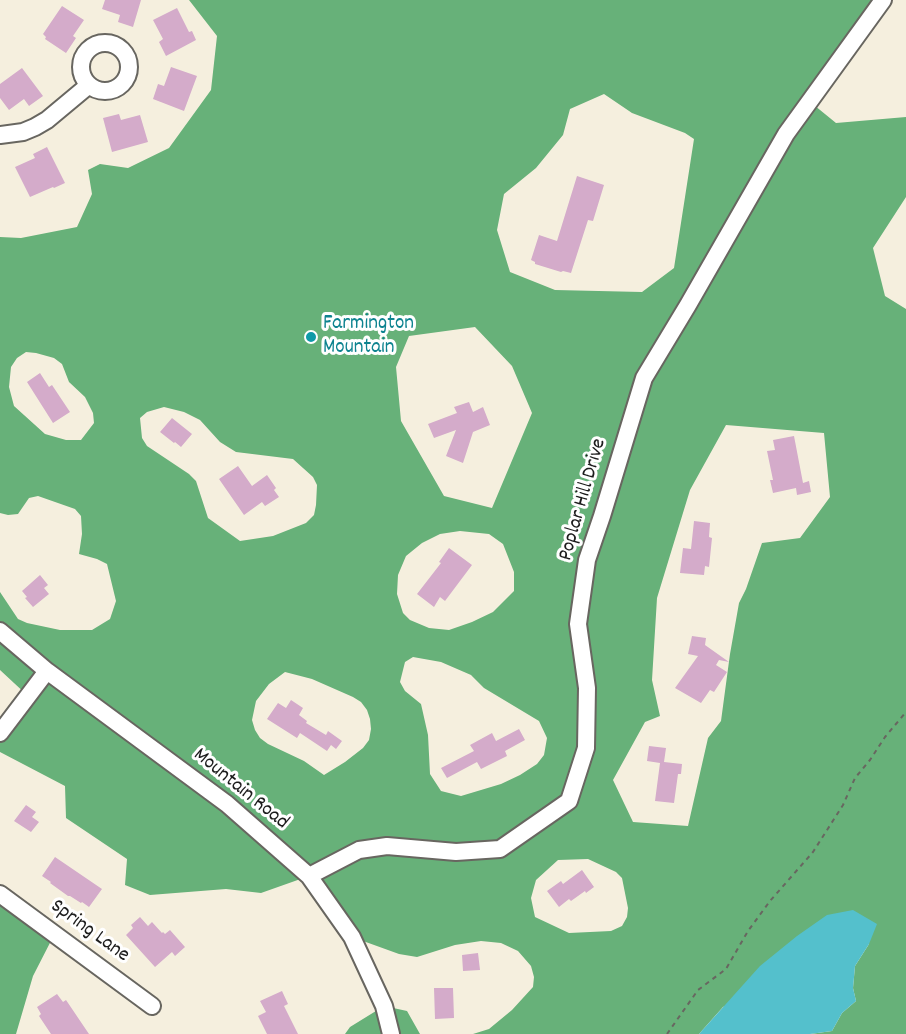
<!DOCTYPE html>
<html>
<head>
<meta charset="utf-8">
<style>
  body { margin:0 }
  canvas { display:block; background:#f5efde }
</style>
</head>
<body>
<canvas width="906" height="1034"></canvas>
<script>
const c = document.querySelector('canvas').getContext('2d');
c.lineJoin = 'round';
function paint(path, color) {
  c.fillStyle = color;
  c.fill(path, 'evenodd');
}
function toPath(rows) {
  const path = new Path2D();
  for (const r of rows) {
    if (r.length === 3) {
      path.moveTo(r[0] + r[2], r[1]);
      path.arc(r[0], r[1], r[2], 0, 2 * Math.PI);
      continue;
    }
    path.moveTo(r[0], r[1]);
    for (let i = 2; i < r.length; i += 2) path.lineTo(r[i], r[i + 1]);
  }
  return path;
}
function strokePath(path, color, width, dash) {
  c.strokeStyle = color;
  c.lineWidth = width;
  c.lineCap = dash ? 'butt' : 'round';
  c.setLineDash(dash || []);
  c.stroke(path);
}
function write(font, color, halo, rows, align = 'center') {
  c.font = font + ' Dekko,sans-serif';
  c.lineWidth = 6;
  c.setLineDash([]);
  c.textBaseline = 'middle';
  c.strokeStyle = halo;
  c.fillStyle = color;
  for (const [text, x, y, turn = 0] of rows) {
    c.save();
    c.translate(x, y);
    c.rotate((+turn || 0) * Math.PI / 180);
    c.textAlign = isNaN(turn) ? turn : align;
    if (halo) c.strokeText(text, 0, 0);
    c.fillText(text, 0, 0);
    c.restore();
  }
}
paint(toPath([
  [189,0,883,0,809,101,836,123,906,117,906,197,873,248,885,296,906,309,906,1034,810,1034,832,1031,842,1013,856,1001,853,988,855,966,869,944,723,1007,699,1034,473,1034,489,1029,512,1010,533,987,534,977,531,966,518,951,501,943,481,941,455,945,417,957,399,954,352,937,309,876,261,893,226,889,150,895,125,885,127,859,66,818,65,786,0,752,0,733,28,696,0,670,0,592,18,619,27,623,60,630,92,630,110,619,116,601,107,564,97,559,79,554,82,534,81,516,75,509,38,496,29,498,18,514,8,515,0,513,0,237,21,238,77,227,92,194,88,170,100,164,128,168,169,148,211,90,217,36],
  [604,94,632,113,685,133,694,139,674,268,642,292,555,290,510,272,497,230,504,194,536,168,563,135,570,109],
  [475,327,512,366,532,413,492,508,444,496,401,421,396,367,409,336],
  [26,352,36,353,54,358,62,364,69,382,85,397,93,413,94,423,81,440,66,440,45,434,14,406,9,387,11,367,17,358],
  [164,407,184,412,200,420,220,442,236,452,293,459,313,477,317,485,316,505,314,515,306,523,273,536,240,541,208,518,196,481,189,474,147,446,142,438,140,418,147,412],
  [726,425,824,433,830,497,800,538,762,543,746,589,739,603,730,654,721,721,708,738,688,826,633,822,613,780,645,722,660,716,652,680,657,598,690,490],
  [460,531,489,534,503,544,514,572,514,591,493,612,472,622,449,630,429,628,410,620,403,613,397,594,398,575,406,556,422,543,440,534],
  [413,657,441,662,471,675,484,688,539,721,547,738,544,755,537,764,520,775,501,784,461,796,441,791,430,774,428,735,421,704,405,691,400,682,405,662],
  [285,672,312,679,353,697,361,702,367,710,370,719,371,729,369,740,363,748,345,762,324,775,304,761,268,744,260,738,255,730,252,720,256,701,269,684],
  [588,859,616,872,622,878,628,908,627,917,622,926,611,931,569,933,535,917,531,898,536,880,558,860],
  [0,894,54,935,33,976,16,1034,0,1034],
  [384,1006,407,1011,420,1034,345,1034,350,1027]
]), '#67b179');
paint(toPath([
  [853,910,877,924,869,944,855,966,853,988,856,1001,842,1013,832,1031,810,1034,699,1034,760,966,797,936,827,915]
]), '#54c0cc');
paint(toPath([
  [105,0,141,0,133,27,118,22,120,15,102,9],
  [62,6,84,20,73,36,76,38,66,53,45,39,46,37,43,34],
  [177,8,189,32,192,31,196,40,166,56,159,42,163,39,153,20],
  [171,67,197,76,184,111,153,99,158,84,164,86],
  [22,68,43,96,29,106,24,99,9,110,0,98,0,84],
  [119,114,121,120,140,115,148,142,112,152,103,118],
  [47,147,65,183,54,188,53,187,30,197,15,167,35,158,33,154],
  [577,176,604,185,593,221,588,220,571,273,563,271,561,272,535,264,535,262,531,260,539,235,557,241],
  [40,373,49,387,52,385,70,412,53,423,27,382],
  [469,402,473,412,483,407,490,425,473,432,463,463,446,456,456,430,434,438,428,424,457,413,454,407],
  [172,418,192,434,181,447,175,442,174,443,160,432],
  [794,436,803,483,809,481,811,492,797,495,796,488,773,493,770,480,773,480,767,451,775,450,773,440],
  [238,466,252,486,267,475,276,488,274,490,279,497,265,506,262,502,244,515,219,479],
  [694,521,710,523,709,537,712,538,709,567,705,566,704,575,680,573,683,548,691,549],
  [449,548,472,565,445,601,440,597,434,607,417,594,441,563,439,562],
  [40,575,48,585,44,588,49,594,33,607,25,598,27,597,22,591],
  [692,636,706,638,705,645,729,662,719,660,716,665,727,672,714,692,710,690,701,703,675,688,698,656,688,654],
  [291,700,303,708,299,715,307,721,306,723,326,735,328,731,342,741,336,749,331,745,327,751,300,733,297,738,267,719,278,703,286,708],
  [519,729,525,740,505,751,507,756,481,769,477,762,447,778,441,768,474,751,470,745,492,733,496,741],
  [649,746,666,748,664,762,682,764,681,774,678,774,674,803,655,801,660,763,647,761],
  [26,805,36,812,32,817,39,822,31,832,14,821],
  [55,857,102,889,89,907,82,902,81,903,70,896,68,896,50,883,51,882,42,876],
  [582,870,594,887,586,893,585,891,571,901,569,899,559,907,547,891,561,881,563,884],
  [140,917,148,926,152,922,162,933,163,932,165,934,170,930,185,947,175,956,172,952,155,967,126,935,133,928,131,925],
  [478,953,480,970,463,971,462,955],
  [434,988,453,988,454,1018,435,1019],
  [282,991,288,1004,284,1006,298,1034,267,1034,258,1016,266,1012,260,1001],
  [57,994,63,1002,66,1000,89,1034,51,1034,39,1016,41,1014,37,1007]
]), '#d4abca');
const minor = toPath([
  [105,67,24],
  [0,135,23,132,35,127,47,120,89,85],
  [0,631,47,671,227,804,309,876,352,937,384,1006,391,1034],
  [0,733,47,671],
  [309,876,359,850,387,846,456,852,500,849,569,801,586,748,587,688,578,624,587,560,602,516,644,378,688,305,786,134,883,0],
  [0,894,152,1006]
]);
strokePath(minor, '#686660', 20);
strokePath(toPath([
  [667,1034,698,990,726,969,748,931,770,901,813,852,843,805,855,778,870,760,885,737,906,712]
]), '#686660', 2, [4.5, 4.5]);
strokePath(minor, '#fff', 16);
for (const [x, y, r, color] of [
  [311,337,6,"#0f9aa8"]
]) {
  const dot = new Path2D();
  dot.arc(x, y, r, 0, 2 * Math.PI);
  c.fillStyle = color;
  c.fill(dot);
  strokePath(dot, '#fff', 2);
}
write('21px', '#0d838f', '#fff', [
  ["Farmington",323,325],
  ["Mountain",323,349]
], 'left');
write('21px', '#1c1c1c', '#fff', [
  ["Poplar Hill Drive",584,500,-74],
  ["Mountain Road",240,790,39],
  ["Spring Lane",89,932,36]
]);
</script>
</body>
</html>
